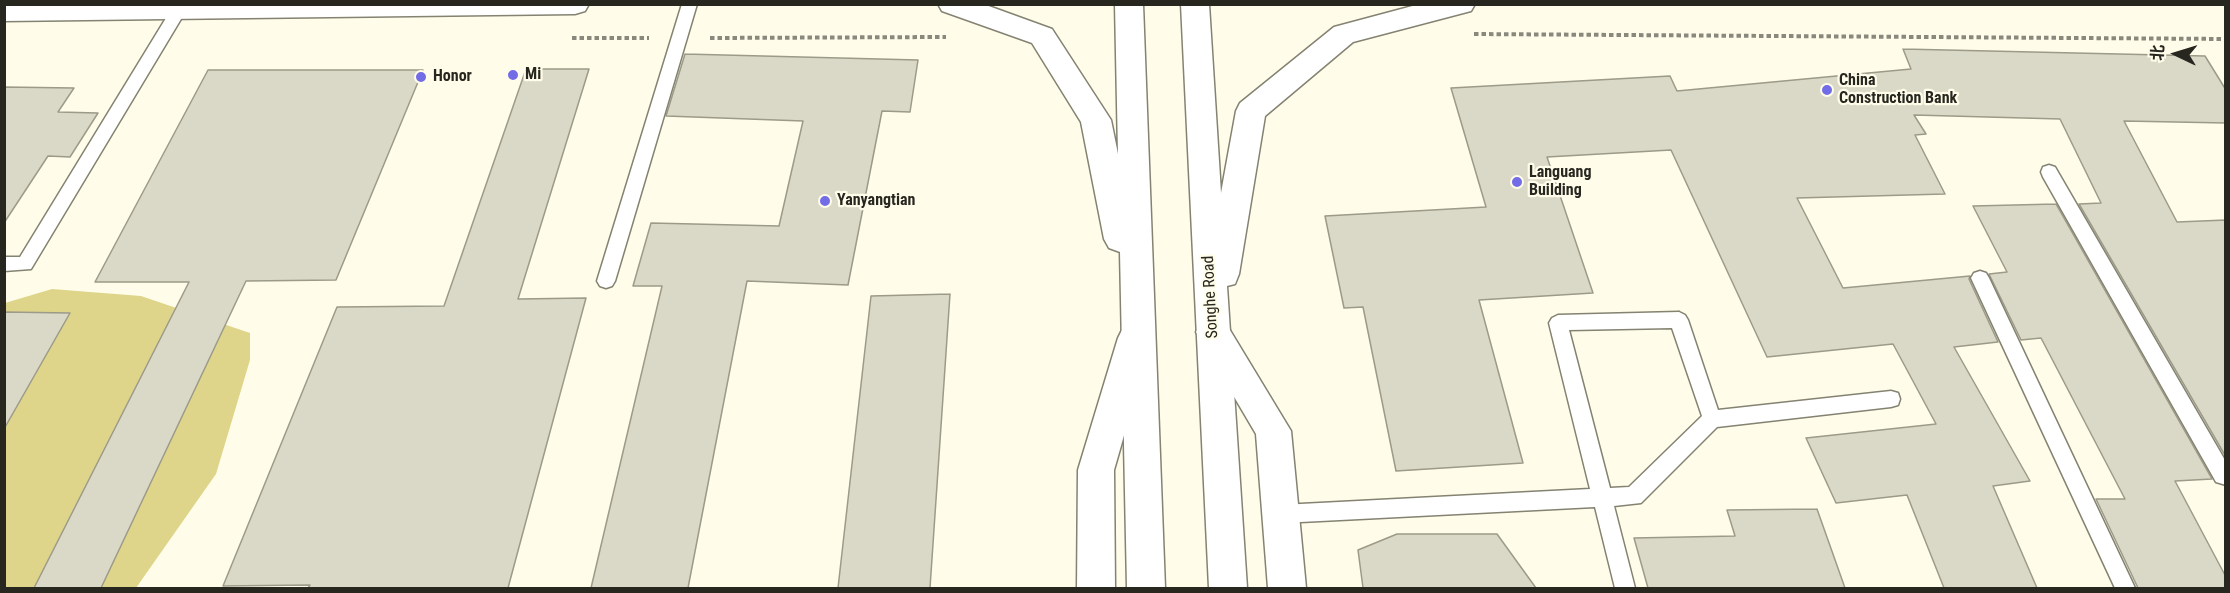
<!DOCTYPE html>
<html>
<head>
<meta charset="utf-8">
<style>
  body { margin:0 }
  #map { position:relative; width:2230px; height:593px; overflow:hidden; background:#fffdea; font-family:"Roboto Condensed","Noto Sans SC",sans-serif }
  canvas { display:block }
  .frame { position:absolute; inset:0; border:6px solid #272720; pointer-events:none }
  .north { position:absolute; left:2146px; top:24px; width:60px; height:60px; -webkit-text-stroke:4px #fffdea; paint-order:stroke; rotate:274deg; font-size:16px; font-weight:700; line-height:24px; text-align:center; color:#272720 }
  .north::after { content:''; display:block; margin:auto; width:21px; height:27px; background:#272720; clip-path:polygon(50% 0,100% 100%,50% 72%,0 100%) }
</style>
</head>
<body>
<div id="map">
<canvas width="2230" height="593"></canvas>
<div class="frame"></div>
<div class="north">北</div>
</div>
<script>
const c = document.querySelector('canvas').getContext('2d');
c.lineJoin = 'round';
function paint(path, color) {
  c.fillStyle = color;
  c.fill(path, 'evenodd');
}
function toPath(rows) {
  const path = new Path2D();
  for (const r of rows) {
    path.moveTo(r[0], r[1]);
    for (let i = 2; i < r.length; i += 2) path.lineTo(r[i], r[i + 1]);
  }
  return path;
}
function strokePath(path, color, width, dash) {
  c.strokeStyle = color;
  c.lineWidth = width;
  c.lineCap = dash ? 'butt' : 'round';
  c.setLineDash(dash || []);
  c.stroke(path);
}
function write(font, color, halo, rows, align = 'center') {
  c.font = font + ' "Roboto Condensed",sans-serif';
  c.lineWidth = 4.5;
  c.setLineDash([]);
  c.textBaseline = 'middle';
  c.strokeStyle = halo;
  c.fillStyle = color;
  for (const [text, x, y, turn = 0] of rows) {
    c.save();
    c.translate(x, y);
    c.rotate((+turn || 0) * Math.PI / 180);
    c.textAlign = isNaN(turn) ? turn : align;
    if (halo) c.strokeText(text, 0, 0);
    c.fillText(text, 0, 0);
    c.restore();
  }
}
paint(toPath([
  [52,289,141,296,250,333,250,360,216,474,136,588,5,588,5,303]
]), '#ded58b');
const building = toPath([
  [1903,49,2205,56,2226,90,2226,123,2124,121,2177,222,2226,220,2226,457,2079,204,2101,203,2060,119,1914,115,1926,134,1915,135,1945,194,1797,198,1843,288,1970,276,1969,279,1998,342,1954,347,2030,481,1993,486,2037,588,1944,588,1907,495,1836,503,1806,438,1936,424,1893,344,1767,357,1671,150,1547,157,1593,293,1479,300,1523,463,1396,471,1363,307,1344,308,1325,216,1486,207,1451,88,1670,76,1677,91,1911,69,1903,49],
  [685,54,918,60,910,112,882,111,848,285,747,281,688,588,591,588,662,286,633,286,651,223,779,226,803,121,666,116,685,54],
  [526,69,589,69,518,299,586,298,508,588,308,588,310,585,223,586,337,307,444,306,526,69],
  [208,70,423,70,336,280,246,281,101,588,34,588,189,282,95,282,208,70],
  [4,87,74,88,58,112,98,113,70,157,48,156,4,223,4,87],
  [2056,204,2212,479,2175,481,2226,577,2226,588,2138,588,2096,499,2125,499,2041,338,2021,340,1989,274,2007,272,1973,206,2056,204],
  [950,294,930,588,838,588,871,296,950,294],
  [4,312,70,313,4,429,4,312],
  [1817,509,1845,588,1648,588,1634,538,1735,536,1727,510,1817,509],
  [1397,534,1497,534,1536,588,1363,588,1358,550,1397,534]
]);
paint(building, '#dad8c6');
strokePath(building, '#9c9a88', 1.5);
const service = toPath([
  [682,4,697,4,615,281,612,286,606,288,600,286,597,281,682,4],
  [174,5,184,5,187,9,31,269,4,271,4,257,20,257,174,5],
  [2049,165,2055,167,2226,462,2226,485,2216,482,2043,177,2041,172,2043,167,2049,165],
  [1980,271,1986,273,1989,278,2135,588,2115,588,1971,278,1974,273,1980,271],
  [1679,312,1685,315,1688,320,1718,410,1891,391,1898,393,1900,399,1898,405,1891,407,1717,427,1641,503,1614,506,1635,588,1615,588,1595,507,1281,523,1274,521,1271,514,1274,507,1281,505,1590,489,1549,323,1552,318,1558,315,1679,312],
  [1672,328,1702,416,1629,487,1610,488,1569,330,1672,328]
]);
const tertiary = toPath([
  [1213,318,1225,322,1291,431,1306,588,1268,588,1256,434,1196,332,1201,322,1213,318],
  [1135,324,1147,328,1152,338,1114,470,1115,588,1077,588,1078,470,1118,338,1123,328,1135,324]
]);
const secondary = toPath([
  [938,4,983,4,1052,29,1111,120,1118,154,1115,4,1143,4,1165,588,1127,588,1120,252,1109,248,1104,239,1081,122,1032,43,942,11,938,4],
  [1181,4,1209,4,1221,193,1236,111,1240,103,1334,27,1420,4,1475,4,1471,11,1353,42,1265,116,1239,274,1235,284,1227,286,1247,588,1209,588,1181,4]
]);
const trunk = toPath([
  [4,4,589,4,585,11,575,14,4,21,4,4]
]);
strokePath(service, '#848271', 3);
strokePath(tertiary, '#848271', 3);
strokePath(secondary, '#848271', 3);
strokePath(trunk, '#848271', 3);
strokePath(toPath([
  [1474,34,2226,39],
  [572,38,649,38],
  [710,38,946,37]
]), '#89887c', 4, [4.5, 3]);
paint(service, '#fff');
paint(tertiary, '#fff');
paint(secondary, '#fff');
paint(trunk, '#fff');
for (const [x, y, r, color] of [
  [513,75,6,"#726ce6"],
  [421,77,6,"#726ce6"],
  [1827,90,6,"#726ce6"],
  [1517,182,6,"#726ce6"],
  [825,201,6,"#726ce6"]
]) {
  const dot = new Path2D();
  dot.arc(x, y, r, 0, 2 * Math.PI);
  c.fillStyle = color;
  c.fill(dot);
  strokePath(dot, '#fffdea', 2);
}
write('bold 16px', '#272720', '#fffdea', [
  ["Mi",525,75],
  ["Honor",433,77],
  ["China",1839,81],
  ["Construction Bank",1839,99],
  ["Languang",1529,173],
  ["Building",1529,191],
  ["Yanyangtian",837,201]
], 'left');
write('16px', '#272720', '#fffdea', [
  ["Songhe Road",1211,297,-93]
]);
</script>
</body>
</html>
